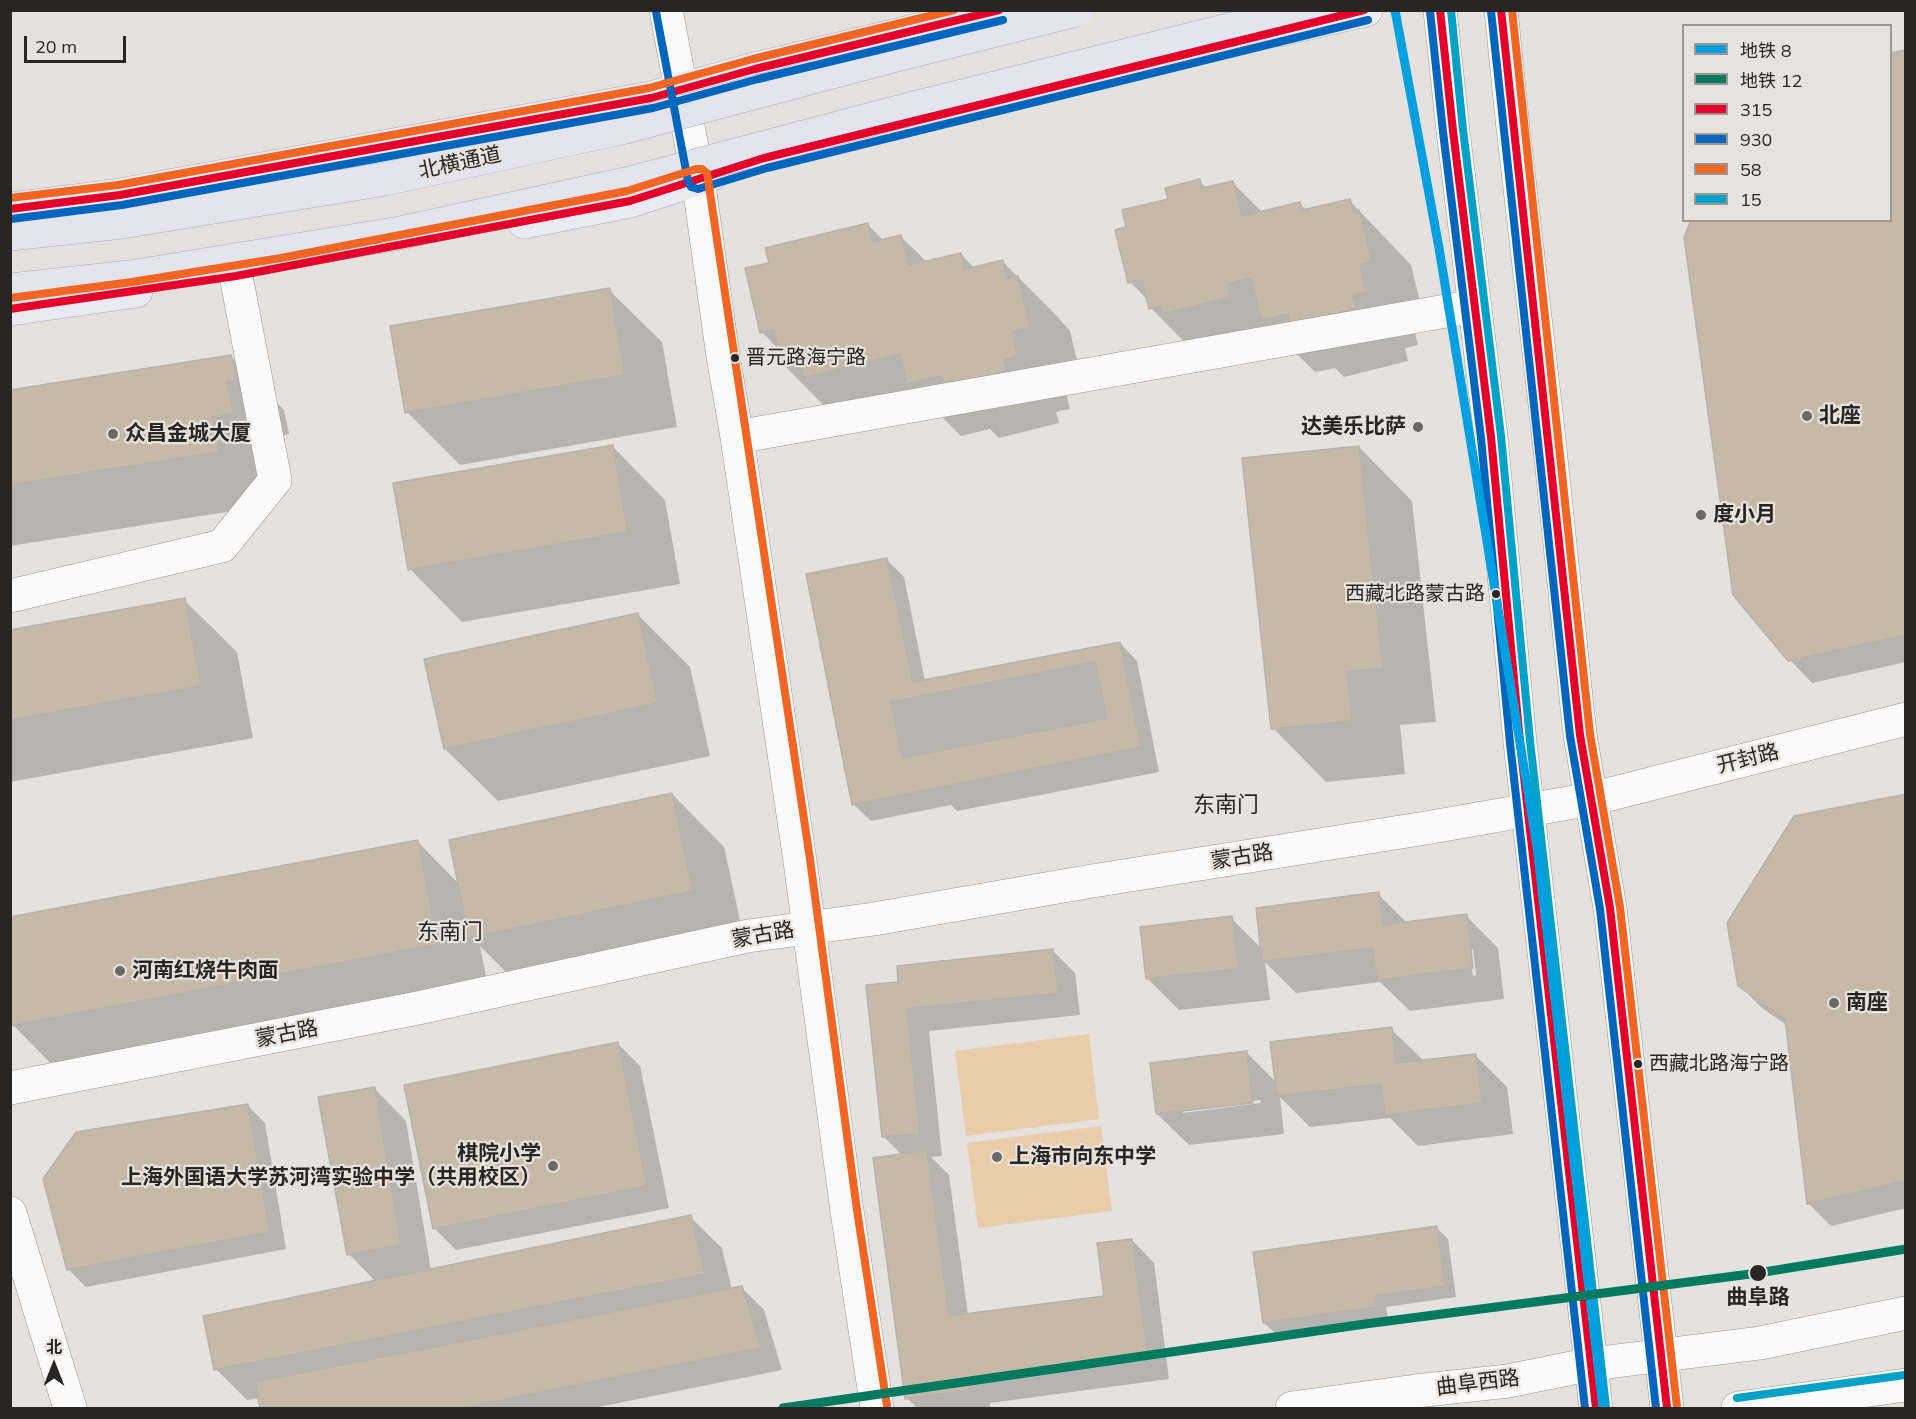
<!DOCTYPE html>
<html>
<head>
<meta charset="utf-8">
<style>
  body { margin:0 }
  #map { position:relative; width:1916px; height:1419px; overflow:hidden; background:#e4e1de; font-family:Mulish,"Noto Sans SC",sans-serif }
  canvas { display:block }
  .frame { position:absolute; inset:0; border:12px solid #282624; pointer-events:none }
  .legend { position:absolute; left:1682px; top:24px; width:210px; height:198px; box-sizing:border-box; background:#e7e2db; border:2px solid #9b9792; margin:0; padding:8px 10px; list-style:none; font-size:18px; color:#282624 }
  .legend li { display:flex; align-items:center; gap:12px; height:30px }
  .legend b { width:30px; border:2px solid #9b9792 }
  .north { position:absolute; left:24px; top:1335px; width:60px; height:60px; -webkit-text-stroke:4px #e7e2db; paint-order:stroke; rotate:0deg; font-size:16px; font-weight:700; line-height:24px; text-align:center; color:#282624 }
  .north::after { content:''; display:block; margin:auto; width:21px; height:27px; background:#282624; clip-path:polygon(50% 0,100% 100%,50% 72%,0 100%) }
  .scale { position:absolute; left:24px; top:36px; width:102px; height:27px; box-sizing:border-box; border:3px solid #282624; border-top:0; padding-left:8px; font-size:18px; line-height:21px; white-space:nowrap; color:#282624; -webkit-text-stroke:4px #e7e2db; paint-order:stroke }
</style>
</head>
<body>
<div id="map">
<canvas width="1916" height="1419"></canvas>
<div class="frame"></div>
<ul class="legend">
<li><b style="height:8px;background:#009fdf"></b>地铁 8</li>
<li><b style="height:8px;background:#007b5f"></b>地铁 12</li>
<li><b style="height:8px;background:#e4002b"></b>315</li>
<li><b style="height:8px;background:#0065bd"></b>930</li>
<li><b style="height:8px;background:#f26522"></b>58</li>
<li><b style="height:8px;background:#02a2c6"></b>15</li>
</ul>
<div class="north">北</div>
<div class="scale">20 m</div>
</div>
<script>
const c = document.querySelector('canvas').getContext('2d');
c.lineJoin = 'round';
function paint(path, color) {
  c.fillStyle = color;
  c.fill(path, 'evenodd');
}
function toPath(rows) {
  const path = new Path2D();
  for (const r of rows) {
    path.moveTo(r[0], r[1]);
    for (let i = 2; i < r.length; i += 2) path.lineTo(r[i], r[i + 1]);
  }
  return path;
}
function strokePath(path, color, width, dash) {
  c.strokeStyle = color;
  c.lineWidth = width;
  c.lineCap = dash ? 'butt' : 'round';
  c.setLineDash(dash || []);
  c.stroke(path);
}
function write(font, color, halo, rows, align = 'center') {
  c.font = font + ' Mulish,"Noto Sans SC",sans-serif';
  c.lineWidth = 4.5;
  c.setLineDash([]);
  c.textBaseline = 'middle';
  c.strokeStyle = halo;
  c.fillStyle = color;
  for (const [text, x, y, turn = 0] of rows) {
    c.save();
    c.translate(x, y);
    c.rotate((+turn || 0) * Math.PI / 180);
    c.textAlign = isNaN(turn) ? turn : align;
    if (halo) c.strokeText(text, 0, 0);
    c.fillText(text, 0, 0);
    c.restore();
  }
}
paint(toPath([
  [1089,1034,1099,1119,966,1136,955,1051],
  [1101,1126,1112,1211,978,1228,967,1143]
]), '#eaccaa');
paint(toPath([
  [1906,51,1906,662,1812,683,1790,660,1890,220],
  [1199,181,1207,189,1232,182,1263,213,1300,204,1307,211,1349,200,1411,265,1423,314,1411,317,1418,345,1405,348,1408,361,1344,377,1335,368,1315,372,1279,336,1203,361,1151,308,1149,301,1130,282,1128,228],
  [868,225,884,241,901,237,927,262,961,254,974,268,1003,262,1055,314,1070,331,1082,381,1064,384,1070,409,1056,412,1059,423,999,438,990,429,961,436,935,410,835,417,783,364,780,351,762,332,771,264],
  [609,290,662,342,677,427,460,465,407,412],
  [230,356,284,410,289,434,280,436,271,505,10,546,10,392],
  [613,447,665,500,680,584,462,622,410,569],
  [1359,447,1412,501,1436,722,1400,725,1405,774,1326,782,1273,728],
  [887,560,904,577,925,681,1120,643,1137,661,1159,772,957,811,951,805,871,821,853,804],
  [184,600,237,652,253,738,10,782,10,631],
  [638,615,690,667,710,756,498,801,445,749],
  [672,794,724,847,745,943,523,989,480,946,490,996,65,1078,13,1025,10,1015,10,919,417,841,459,884],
  [1906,796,1906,1208,1831,1226,1808,1203,1788,1026,1762,1008,1739,985],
  [1378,894,1408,924,1466,916,1498,948,1504,999,1410,1011,1380,982,1296,993,1265,962,1270,1000,1179,1010,1148,979,1231,918,1262,949],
  [1469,949,1473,949,1476,975,1473,976],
  [1052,950,1075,973,1080,1015,929,1031,942,1156,931,1157,949,1175,968,1315,1105,1297,1132,1240,1154,1263,1169,1379,990,1403,990,1408,917,1408,907,1398,902,1155,884,1137,900,983],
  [1391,1029,1423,1060,1475,1055,1507,1087,1513,1134,1418,1146,1390,1118,1310,1127,1280,1097,1284,1134,1189,1145,1157,1114,1246,1052,1277,1083],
  [1260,1100,1261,1103,1183,1113,1183,1110],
  [618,1044,640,1066,669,1208,456,1250,434,1228],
  [375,1089,406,1121,431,1270,690,1217,722,1248,732,1290,742,1288,764,1310,782,1370,594,1408,261,1408,260,1398,247,1400,216,1369,376,1282,349,1254],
  [248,1106,265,1123,286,1249,86,1287,69,1270],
  [1437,1228,1448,1239,1456,1297,1386,1307,1388,1318,1276,1334,1264,1323]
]), '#0003');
const building = toPath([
  [1906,50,1906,635,1788,661,1733,595,1684,237,1691,220,1890,220,1890,53,1906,50],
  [1200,179,1202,188,1233,181,1242,216,1300,202,1302,210,1350,199,1353,212,1359,210,1372,261,1360,265,1366,292,1353,296,1357,308,1290,325,1288,314,1261,320,1251,278,1228,284,1230,297,1163,314,1161,306,1149,309,1142,280,1128,283,1115,230,1126,227,1122,210,1168,199,1165,188,1200,179],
  [868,223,872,242,901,235,909,265,961,253,965,269,1003,260,1007,279,1018,276,1030,328,1012,332,1018,356,1004,360,1007,371,945,386,942,376,907,384,900,354,804,378,800,360,781,365,774,330,760,333,745,268,769,263,765,248,868,223],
  [610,288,625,375,405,413,390,326,610,288],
  [231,355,237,381,227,382,234,413,213,417,219,452,10,485,10,390,231,355],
  [613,445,628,532,408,570,393,483,613,445],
  [1359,446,1383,668,1347,672,1352,721,1271,729,1242,458,1359,446],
  [887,558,913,682,1120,642,1141,747,852,805,806,574,887,558],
  [185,598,201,686,10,720,10,630,185,598],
  [638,613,658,703,444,749,424,659,638,613],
  [1095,662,1107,718,902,758,891,702,1095,662],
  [672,793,693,891,469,938,449,840,672,793],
  [1906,794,1906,1181,1807,1204,1785,1019,1738,986,1727,923,1794,816,1906,794],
  [418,840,438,944,11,1026,10,917,418,840],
  [1379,892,1383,925,1467,914,1473,968,1377,980,1372,948,1262,962,1256,908,1379,892],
  [1232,916,1239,969,1146,979,1140,927,1232,916],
  [1053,949,1058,993,907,1009,920,1134,882,1137,866,985,898,982,897,966,1053,949],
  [1392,1027,1396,1063,1476,1054,1482,1103,1385,1115,1381,1084,1277,1096,1270,1042,1392,1027],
  [618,1042,647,1186,433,1229,404,1085,618,1042],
  [1247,1051,1253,1103,1156,1114,1150,1063,1247,1051],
  [375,1087,401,1245,347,1255,318,1097,375,1087],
  [248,1104,270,1232,67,1270,43,1179,76,1132,248,1104],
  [927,1150,949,1316,1104,1296,1097,1243,1132,1239,1148,1357,968,1381,969,1390,905,1399,873,1158,927,1150],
  [691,1215,705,1274,214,1370,203,1316,691,1215],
  [1437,1226,1445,1286,1376,1296,1377,1307,1263,1323,1253,1252,1437,1226],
  [742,1286,761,1348,463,1408,260,1408,255,1382,742,1286]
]);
paint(building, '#c7b9a8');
strokePath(building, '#b5b2b0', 1.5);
const minor = toPath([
  [666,10,698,179,723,356,737,437,800,861,847,1211,877,1408],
  [737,437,1474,306],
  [10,596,222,546,275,480,236,276],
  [10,1088,418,1008,748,936,874,919,1086,882,1426,828,1591,799,1906,719],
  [10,1213,70,1408]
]);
const secondary = toPath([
  [1440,10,1453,131,1491,437,1520,742,1596,1408],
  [1501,10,1512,119,1548,430,1580,735,1610,908,1667,1408],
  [1292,1408,1416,1391,1508,1381,1592,1364,1760,1343,1906,1313],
  [1738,1408,1906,1385]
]);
const primary = toPath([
  [1279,30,1366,10],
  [10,209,120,195,651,98,755,69,1001,10],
  [524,222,630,201,712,174],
  [10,309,136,291]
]);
strokePath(minor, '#9a9795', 34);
strokePath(secondary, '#9a9795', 34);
strokePath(primary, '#aaabb7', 34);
strokePath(minor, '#fbfafa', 33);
strokePath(secondary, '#fbfafa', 33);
strokePath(primary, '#e9eaf2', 33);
const trunkBridge = toPath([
  [10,234,122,222,385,179,621,128,896,55,1076,10],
  [10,290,130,277,395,234,634,182,910,109,1309,10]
]);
strokePath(trunkBridge, '#aaabb7', 34, []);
strokePath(trunkBridge, '#e4e4ef', 33);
strokePath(toPath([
  [1440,10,1453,131,1491,437,1520,742,1596,1408],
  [1501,10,1580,735,1610,908,1667,1408],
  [10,209,120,195,651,98,755,69,999,10],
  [10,309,236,276,630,201,764,158,1364,10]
]), '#e4002b', 8);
strokePath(toPath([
  [1430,11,1443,132,1481,438,1510,743,1585,1408],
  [1491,11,1570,736,1600,909,1656,1408],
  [656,12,688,181,691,187,698,189,767,168,1368,20],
  [11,219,122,205,653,108,758,79,1003,20]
]), '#0065bd', 8);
strokePath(toPath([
  [1512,10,1590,734,1620,907,1677,1407],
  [10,198,118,185,649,88,753,59,954,10],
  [10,298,132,282,281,258,627,191,696,169,702,169,707,173,810,859,857,1210,887,1406]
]), '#f26522', 8);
strokePath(toPath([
  [1451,10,1463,130,1501,436,1530,741,1606,1407],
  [1737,1398,1905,1375]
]), '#02a2c6', 8);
strokePath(toPath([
  [1395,10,1439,248,1537,847,1603,1408]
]), '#009fdf', 9);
strokePath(toPath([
  [783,1408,1365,1324,1758,1273,1906,1249]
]), '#007b5f', 9);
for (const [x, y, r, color] of [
  [735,358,5,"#282624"],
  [1807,416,6,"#6a6765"],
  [1418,427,6,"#6a6765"],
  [113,434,6,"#6a6765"],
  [1701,515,6,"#6a6765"],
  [1496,594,5,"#282624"],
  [120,971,6,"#6a6765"],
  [1834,1003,6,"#6a6765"],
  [1638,1064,5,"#282624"],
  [997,1157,6,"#6a6765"],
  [553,1166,6,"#6a6765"],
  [1758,1273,9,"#282624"]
]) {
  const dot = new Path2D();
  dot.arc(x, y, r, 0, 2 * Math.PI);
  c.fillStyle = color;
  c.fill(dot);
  strokePath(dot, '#e7e2db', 2);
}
write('20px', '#282624', '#e7e2db', [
  ["晋元路海宁路",746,358],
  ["西藏北路蒙古路",1485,594,"right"],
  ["西藏北路海宁路",1649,1064]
], 'left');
write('21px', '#282624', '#e7e2db', [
  ["北横通道",460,163,-12],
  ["开封路",1748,759,-14],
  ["蒙古路",1242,857,-9],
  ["蒙古路",763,935,-10],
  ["蒙古路",287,1034,-11],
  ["曲阜西路",1478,1383,-7]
]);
write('bold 21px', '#282624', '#e7e2db', [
  ["北座",1819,416],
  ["达美乐比萨",1406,427,"right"],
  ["众昌金城大厦",125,434],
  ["度小月",1713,515],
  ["河南红烧牛肉面",132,971],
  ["南座",1846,1003],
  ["棋院小学",541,1154,"right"],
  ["上海外国语大学苏河湾实验中学（共用校区）",541,1178,"right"],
  ["上海市向东中学",1009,1157]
], 'left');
write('bold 21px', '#282624', '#e7e2db', [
  ["曲阜路",1758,1298]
]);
write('22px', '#282624', '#e7e2db', [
  ["东南门",1226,805],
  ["东南门",450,932]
]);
</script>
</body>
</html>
